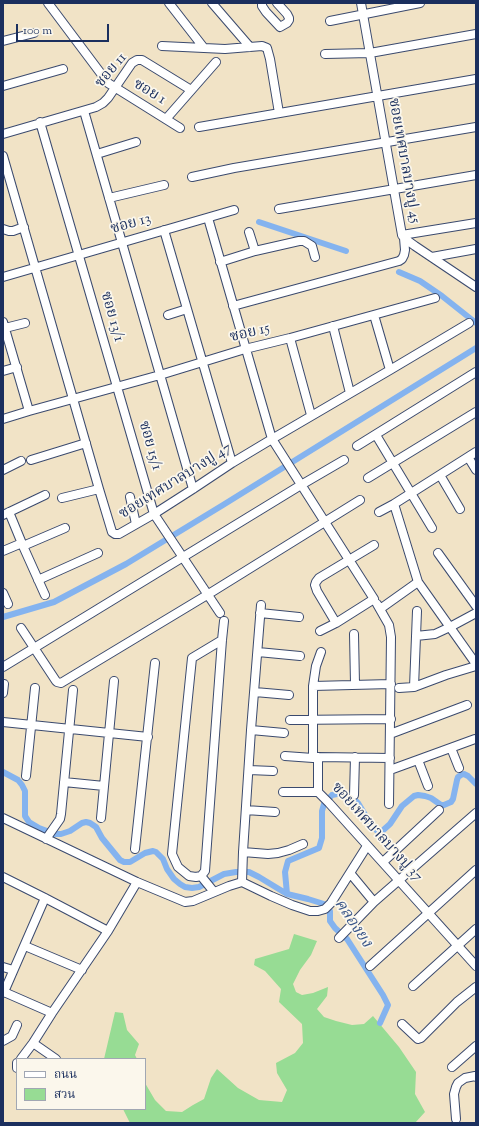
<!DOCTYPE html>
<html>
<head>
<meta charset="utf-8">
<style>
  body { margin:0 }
  #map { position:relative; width:479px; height:1126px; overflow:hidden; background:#f1e3c6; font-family:"Sorts Mill Goudy","Noto Serif Thai",serif }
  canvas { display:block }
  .frame { position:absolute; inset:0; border:4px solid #1b2f5e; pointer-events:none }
  .legend { position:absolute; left:16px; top:1058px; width:130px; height:52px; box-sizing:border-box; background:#fbf7ec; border:1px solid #a1a7b3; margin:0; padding:5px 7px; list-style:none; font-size:12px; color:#1b2f5e }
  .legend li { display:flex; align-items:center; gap:8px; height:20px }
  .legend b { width:20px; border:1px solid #a1a7b3 }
  .scale { position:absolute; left:16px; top:24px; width:93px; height:18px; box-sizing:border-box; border:2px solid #1b2f5e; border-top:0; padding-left:5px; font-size:12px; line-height:14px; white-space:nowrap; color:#1b2f5e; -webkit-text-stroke:3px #fbf7ec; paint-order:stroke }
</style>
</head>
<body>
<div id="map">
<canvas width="479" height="1126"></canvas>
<div class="frame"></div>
<ul class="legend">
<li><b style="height:5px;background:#fff"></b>ถนน</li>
<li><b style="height:11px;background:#97dc94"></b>สวน</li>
</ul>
<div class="scale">100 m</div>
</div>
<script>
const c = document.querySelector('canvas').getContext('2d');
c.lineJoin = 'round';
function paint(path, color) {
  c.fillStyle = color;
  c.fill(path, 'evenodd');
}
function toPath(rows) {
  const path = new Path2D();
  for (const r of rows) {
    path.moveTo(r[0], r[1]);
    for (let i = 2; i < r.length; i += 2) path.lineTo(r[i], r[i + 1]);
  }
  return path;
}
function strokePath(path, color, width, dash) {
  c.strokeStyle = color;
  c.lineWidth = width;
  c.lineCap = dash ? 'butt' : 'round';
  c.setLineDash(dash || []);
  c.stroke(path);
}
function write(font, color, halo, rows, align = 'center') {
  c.font = font + ' "Sorts Mill Goudy","Noto Serif Thai",serif';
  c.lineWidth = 3.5;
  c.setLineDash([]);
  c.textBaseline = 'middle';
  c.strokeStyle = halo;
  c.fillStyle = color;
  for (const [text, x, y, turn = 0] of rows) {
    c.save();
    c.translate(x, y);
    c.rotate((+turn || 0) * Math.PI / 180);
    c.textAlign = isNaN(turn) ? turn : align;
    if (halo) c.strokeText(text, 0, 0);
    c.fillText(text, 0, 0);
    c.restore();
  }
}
paint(toPath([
  [294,934,317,941,311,955,300,970,293,984,296,992,302,995,313,993,328,987,327,996,317,1009,324,1017,336,1021,352,1025,364,1024,373,1016,399,1047,416,1072,415,1094,425,1112,415,1123,130,1123,123,1109,145,1109,145,1083,155,1100,166,1111,182,1112,193,1105,204,1099,211,1078,217,1069,238,1088,259,1100,282,1102,287,1090,277,1073,276,1063,295,1053,303,1043,302,1024,279,1002,281,989,265,971,254,965,255,959,289,949],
  [115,1012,123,1013,127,1030,139,1044,135,1055,137,1059,104,1059]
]), '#97dc94');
strokePath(toPath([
  [259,222,346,251],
  [399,272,420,281,442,296,476,323],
  [3,617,54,602,126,564,223,505,476,348],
  [3,772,18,780,22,785,25,791,25,816,29,822,39,828,55,834,61,834,70,831,82,823,86,822,90,823,96,827,102,838,120,860,124,862,130,862,145,853,153,851,156,852,163,859,167,869,174,879,180,884,185,887,192,888,199,887,224,874,236,872,249,872,259,877,287,894,308,899,324,904,330,911,330,921,335,928,347,939,383,995,388,1005,380,1023],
  [287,894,285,872,288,861,319,848,322,838,322,811,324,804,332,795,337,794,343,794,352,797,358,803,370,823,379,833,380,833,390,824,402,806,414,796,418,795,425,796,431,798,441,805,444,805,451,802,453,799,457,780,458,777,461,775,464,774,468,776,476,784]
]), '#84b3ef', 6);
const minor = toPath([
  [48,3,108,83,180,128],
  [169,3,204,48,225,49,262,46,267,48,270,59,279,113],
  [212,3,250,47],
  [262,3,262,6,266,12,280,27,287,23,289,20,289,18,287,14,277,3],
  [361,3,402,235,404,238,415,246,476,287],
  [330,21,420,3],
  [3,41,34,33],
  [162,46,204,48],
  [325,54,370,53,476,34],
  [3,86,63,69],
  [84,111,193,489],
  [166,119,216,62],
  [40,122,154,514,220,613],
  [199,127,476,79],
  [3,134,96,107,103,103,108,98,132,63,137,60,142,60,191,90],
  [97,154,136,142],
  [3,156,99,489,112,532,115,534,119,534,154,514,193,489,232,463,272,439,390,370,469,323],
  [192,177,234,168,476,127],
  [109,198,164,185],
  [279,209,476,175],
  [208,218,272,439,374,599,336,623,320,631],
  [3,229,9,231,13,231,24,227],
  [164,230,232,463],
  [249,232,255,251],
  [402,235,476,223],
  [432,257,476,249],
  [220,262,255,251,299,241,304,241,312,246,315,257],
  [3,277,234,210],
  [233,306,399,261,402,259,404,255,405,250,404,238],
  [168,315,187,309],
  [374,315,390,370],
  [3,322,29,411,160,375,245,349,290,338,435,298],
  [333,326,350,393],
  [5,328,25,323],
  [290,338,311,415],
  [3,371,17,367],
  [3,419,29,411],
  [376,435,432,528],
  [357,446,476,372],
  [468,457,476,470],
  [31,460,86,443],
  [3,470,21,461],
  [440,475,460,509],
  [368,478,476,412],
  [130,497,136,524],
  [62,498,99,489],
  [9,512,23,546,45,595],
  [379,512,394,504],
  [3,515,45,495],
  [23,546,65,528],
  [3,551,22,543],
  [438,553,476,606],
  [38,580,98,553],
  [418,582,476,664],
  [3,593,8,604],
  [377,604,389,625,391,637,389,804],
  [380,609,418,582,394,504,476,452],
  [260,613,299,617],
  [336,623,317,591,315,585,316,582,319,578,374,545],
  [21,628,56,681,57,682,61,683,207,595,360,500],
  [354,634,355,684],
  [416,636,435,634,450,627,476,613],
  [222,640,192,658,172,854,178,867,189,876,196,877,201,876,205,871,222,640,224,621],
  [258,652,300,656],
  [321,652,316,666,313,686,313,758,318,757,318,792,329,803,476,966],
  [3,667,301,485,344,460],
  [313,686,391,684],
  [414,687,417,611],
  [399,688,414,687,446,675,476,666],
  [255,692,289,695],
  [3,693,4,684],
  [290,720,391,719],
  [3,722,148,737],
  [251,730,284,733],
  [390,734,467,705],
  [451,748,459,768],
  [285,756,313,758],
  [318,757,390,758],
  [418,760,428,786],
  [249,770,273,771],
  [390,770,475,739],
  [26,776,35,688],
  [64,782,104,786],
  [283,792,318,792],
  [354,795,355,757],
  [246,810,275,812],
  [3,818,137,882,185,902,193,901,229,886,242,882,271,896,292,905,310,911,318,911,325,909,331,903,367,846],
  [101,818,114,681],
  [46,839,60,819,61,814,73,690],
  [135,849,155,663],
  [243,852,268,854,278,853,289,850,303,844],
  [383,862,439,810],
  [350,873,374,902],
  [201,876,214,892],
  [3,877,45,898,108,931],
  [242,882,243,852,251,730,261,605],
  [339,938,374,902,476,813],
  [25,946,82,970],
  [370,966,476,870],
  [3,967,13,970],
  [413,986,476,929],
  [4,992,45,898],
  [3,993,4,992,52,1013],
  [402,1024,418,1039,421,1038,457,1002,476,987],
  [3,1041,12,1036,17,1025],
  [33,1043,56,1059],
  [21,1059,33,1043,52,1013,108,931,137,882],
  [17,1063,17,1068],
  [452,1067,476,1046],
  [456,1119,454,1094,456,1087,458,1083,465,1078,475,1076,476,1077]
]);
strokePath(minor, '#3b4a6e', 10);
strokePath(minor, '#fff', 8);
write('15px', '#1b2f5e', '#fbf7ec', [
  ["ซอย 11",112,71,-50],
  ["ซอย 1",149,93,31],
  ["ซอยเทศบาลบางปู 45",403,161,80],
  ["ซอย 13",131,225,-16],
  ["ซอย 13/1",111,317,74],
  ["ซอย 15",250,334,-14],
  ["ซอย 15/1",149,446,74],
  ["ซอยเทศบาลบางปู 47",176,482,-32],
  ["ซอยเทศบาลบางปู 37",376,833,48]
]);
write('italic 16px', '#3a578a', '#fbf7ec', [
  ["คลองยง",352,924,56]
]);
</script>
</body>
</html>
